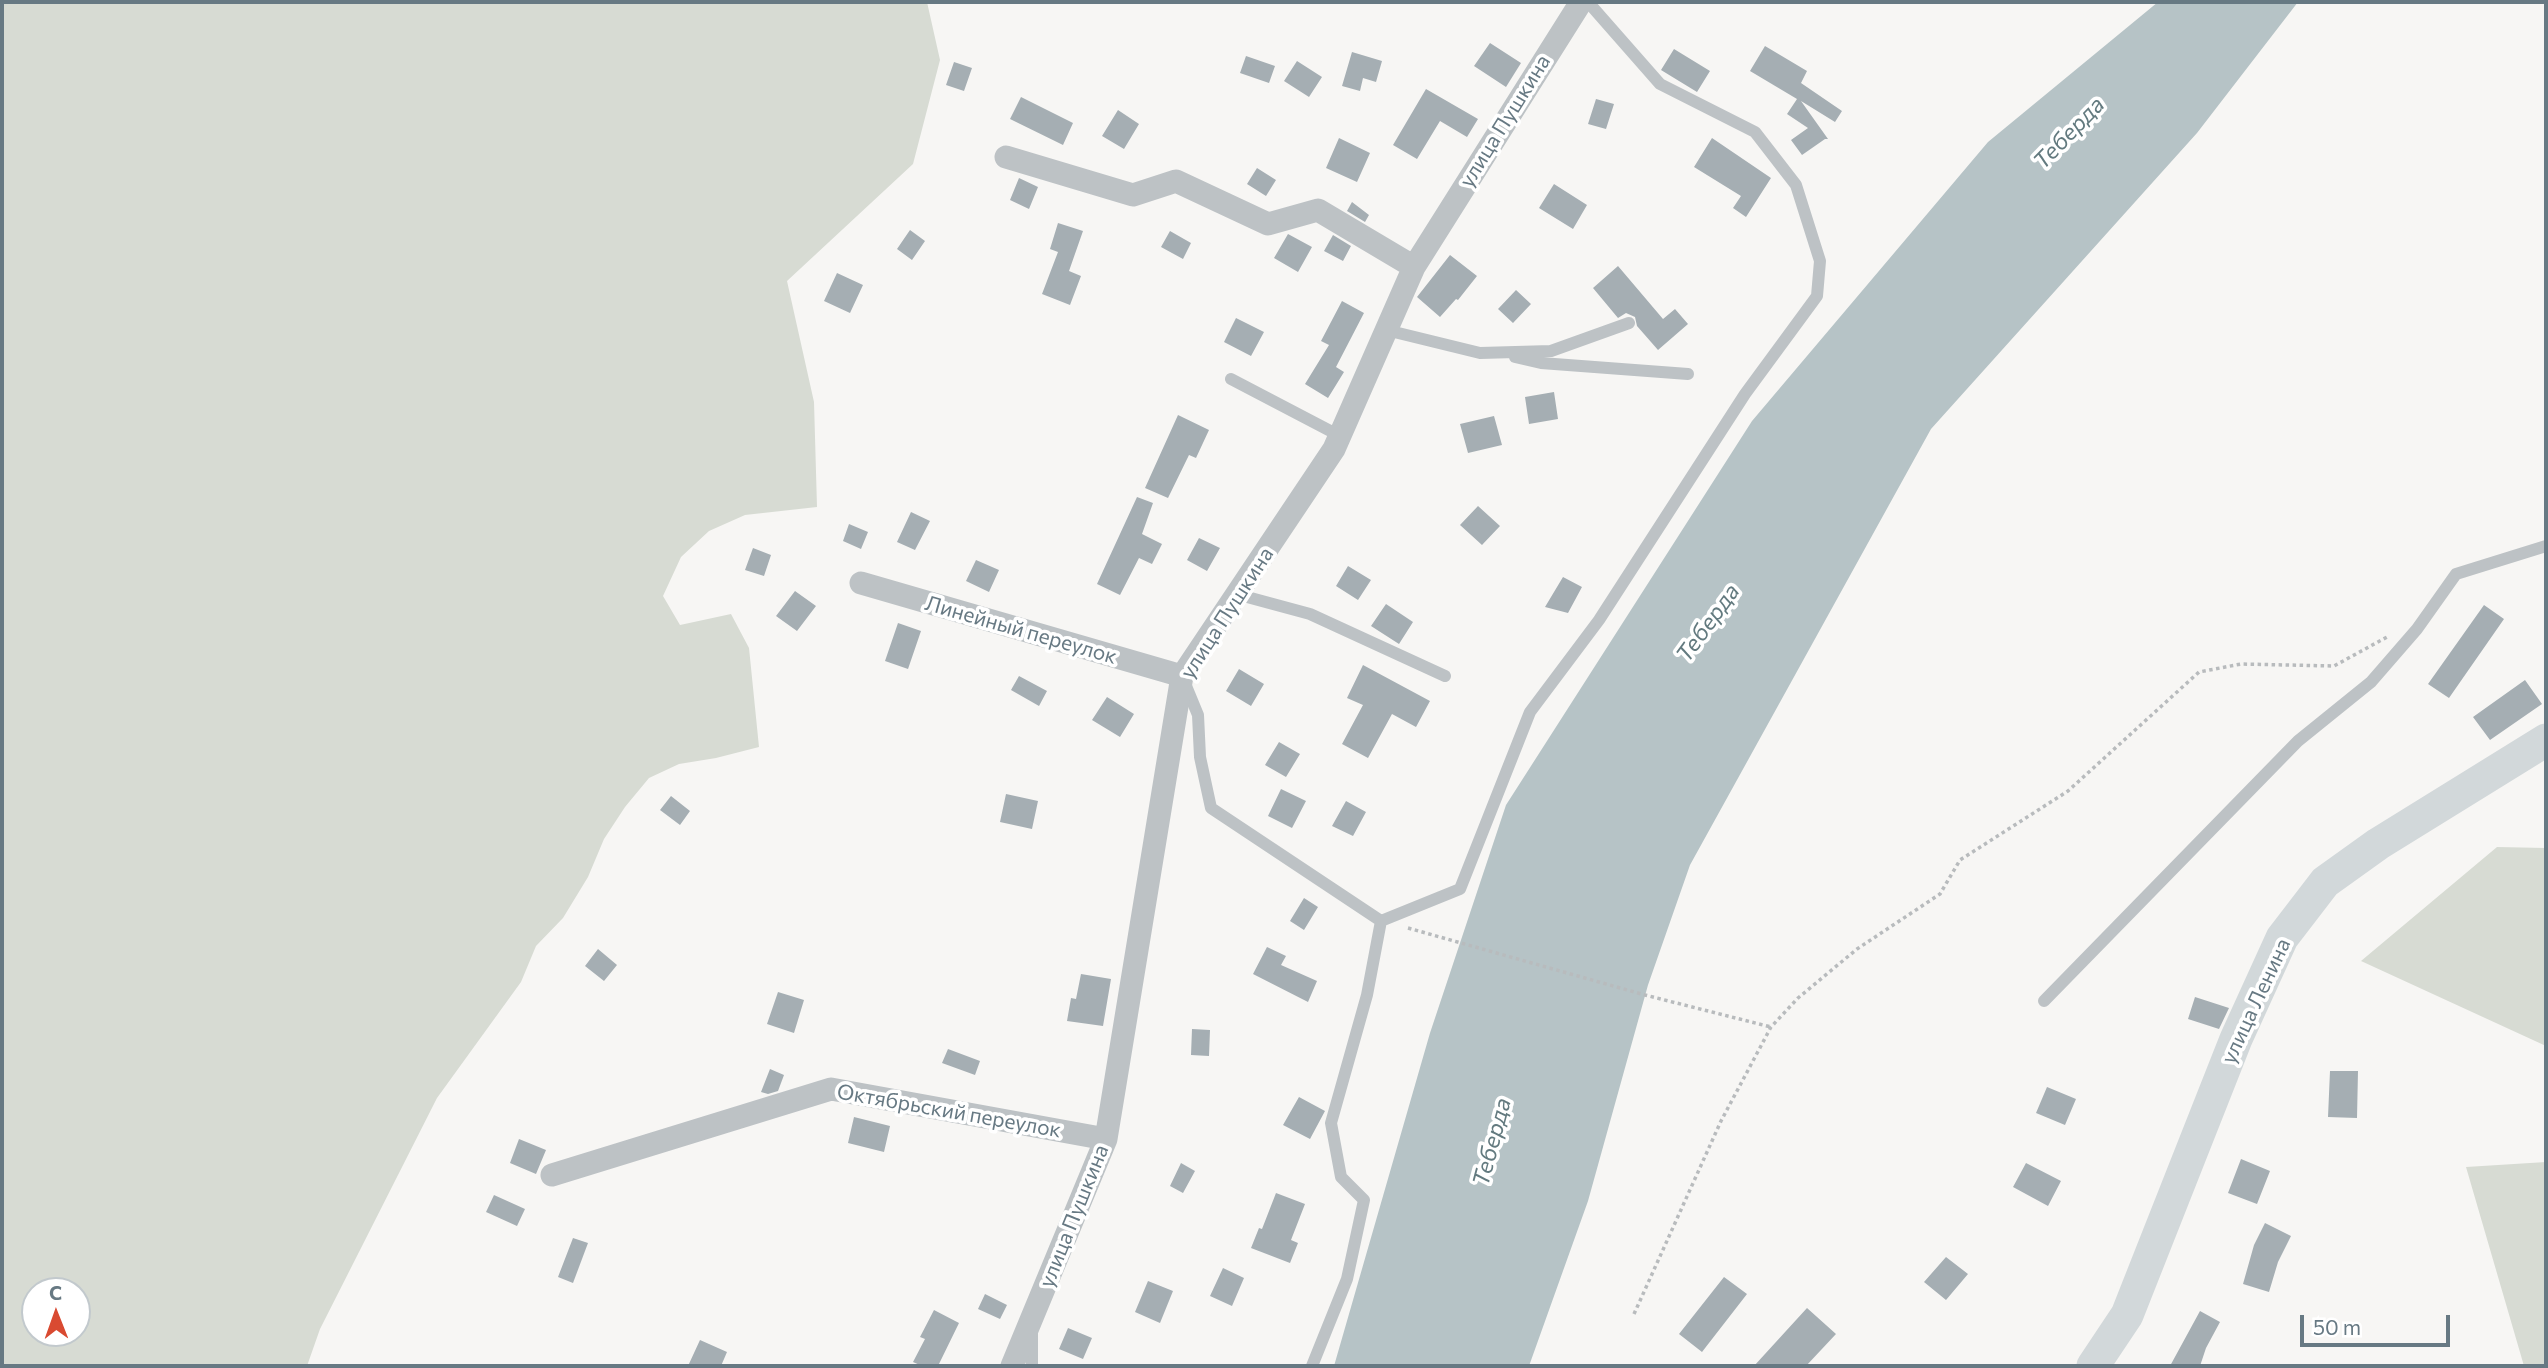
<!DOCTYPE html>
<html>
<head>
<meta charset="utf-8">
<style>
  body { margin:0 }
  #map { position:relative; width:2548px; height:1368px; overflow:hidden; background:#f7f6f4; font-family:Commissioner,sans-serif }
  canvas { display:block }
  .frame { position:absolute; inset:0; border:4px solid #677983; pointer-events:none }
  .north { position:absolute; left:21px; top:1277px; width:70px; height:70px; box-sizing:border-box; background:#fff; border:2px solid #c2c9cd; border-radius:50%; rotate:359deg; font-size:19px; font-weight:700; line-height:28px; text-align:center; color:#677983 }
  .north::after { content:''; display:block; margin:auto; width:24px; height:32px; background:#d94a31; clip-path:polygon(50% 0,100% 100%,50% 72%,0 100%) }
  .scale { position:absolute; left:2300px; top:1315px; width:150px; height:32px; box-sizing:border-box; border:4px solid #677983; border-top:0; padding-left:9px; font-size:21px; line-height:24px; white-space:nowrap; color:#677983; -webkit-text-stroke:5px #fff; paint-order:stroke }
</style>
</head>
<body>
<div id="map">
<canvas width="2548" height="1368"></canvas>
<div class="frame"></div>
<div class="north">С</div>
<div class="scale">50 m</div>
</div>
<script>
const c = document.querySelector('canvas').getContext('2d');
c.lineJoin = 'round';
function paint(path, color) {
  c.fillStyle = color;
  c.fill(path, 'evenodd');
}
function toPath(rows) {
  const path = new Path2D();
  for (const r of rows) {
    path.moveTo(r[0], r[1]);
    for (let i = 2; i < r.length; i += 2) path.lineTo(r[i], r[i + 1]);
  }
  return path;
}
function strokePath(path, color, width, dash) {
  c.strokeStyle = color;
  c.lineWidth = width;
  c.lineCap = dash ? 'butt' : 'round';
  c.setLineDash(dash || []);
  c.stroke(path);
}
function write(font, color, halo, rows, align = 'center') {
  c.font = font + ' Commissioner,sans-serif';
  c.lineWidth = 7;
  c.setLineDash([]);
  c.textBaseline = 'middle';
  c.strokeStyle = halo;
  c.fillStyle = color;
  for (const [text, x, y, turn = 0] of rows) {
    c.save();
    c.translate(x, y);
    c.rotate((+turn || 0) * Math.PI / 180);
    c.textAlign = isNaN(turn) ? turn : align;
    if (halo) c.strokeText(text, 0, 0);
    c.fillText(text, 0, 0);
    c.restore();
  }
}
paint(toPath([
  [2,2,927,2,940,60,913,164,787,281,814,402,817,507,745,515,709,531,681,557,663,596,680,625,731,614,749,648,759,747,716,758,679,764,649,778,625,807,604,839,588,877,563,918,536,946,521,982,437,1098,320,1329,307,1366,2,1366],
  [35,1291,77,1291,77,1333,35,1333],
  [2497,847,2546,848,2546,1046,2361,961],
  [2546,1162,2546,1366,2524,1366,2466,1167]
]), '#d7dbd3');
paint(toPath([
  [2158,2,2298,2,2197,133,1931,429,1690,865,1648,985,1588,1201,1529,1366,1334,1366,1430,1033,1506,805,1752,421,1988,142]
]), '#b6c3c6');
paint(toPath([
  [1490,43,1521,63,1506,87,1474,66],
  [1765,46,1807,71,1801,83,1842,111,1835,122,1801,101,1828,139,1825,139,1802,155,1791,140,1808,128,1787,114,1797,99,1750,71],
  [1674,49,1710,71,1697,92,1661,70],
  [1352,52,1382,61,1376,82,1363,78,1360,91,1342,86],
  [1246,56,1275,66,1269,83,1240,73],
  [1297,61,1322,77,1309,97,1284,81],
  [954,62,972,68,964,91,946,85],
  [1426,89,1478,119,1467,137,1440,121,1417,159,1393,145],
  [1021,97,1073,123,1063,145,1010,119],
  [1596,99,1614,104,1606,129,1588,124],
  [1118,110,1139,124,1124,149,1102,136],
  [1339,138,1370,153,1357,182,1326,168],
  [1712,138,1771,178,1746,217,1733,208,1741,196,1694,167],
  [1257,168,1276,180,1266,196,1247,184],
  [1019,178,1038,187,1029,209,1010,200],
  [1554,184,1587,205,1573,229,1539,208],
  [1352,202,1369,215,1365,222,1347,211],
  [1058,223,1083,231,1069,271,1081,276,1070,305,1042,294,1058,252,1050,249],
  [910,230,925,241,912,260,897,249],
  [1170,231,1191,243,1183,259,1161,247],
  [1288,234,1312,247,1298,272,1274,258],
  [1333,235,1351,246,1343,261,1324,251],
  [1450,255,1477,276,1458,300,1456,299,1440,317,1417,297],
  [1618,266,1663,319,1675,309,1688,324,1658,350,1637,326,1635,317,1626,313,1618,318,1593,288],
  [837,273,863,285,850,313,824,301],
  [1516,290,1531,304,1513,323,1498,309],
  [1342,301,1364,313,1336,367,1344,372,1328,398,1305,384,1329,345,1321,341],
  [1236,318,1264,332,1251,356,1224,342],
  [1554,392,1558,419,1529,424,1525,397],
  [1178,415,1209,430,1196,458,1189,455,1168,498,1145,488],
  [1494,416,1502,445,1468,453,1460,424],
  [1137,497,1153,503,1142,534,1162,544,1152,564,1139,558,1120,595,1097,584],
  [1478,506,1500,526,1482,545,1460,525],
  [911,512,930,521,915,550,897,542],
  [849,524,868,532,861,549,843,541],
  [1199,538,1220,548,1207,571,1187,560],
  [753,548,771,555,764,576,745,570],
  [976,560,999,570,989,592,966,581],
  [1348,566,1371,580,1358,600,1336,586],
  [1563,577,1582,587,1568,613,1545,607],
  [795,591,816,606,797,631,776,616],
  [1386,604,1413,622,1399,644,1371,626],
  [2484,605,2504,619,2449,698,2428,684],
  [898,623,921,631,908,669,885,661],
  [1363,665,1430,701,1416,727,1392,714,1368,758,1342,744,1363,705,1347,698],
  [1239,669,1264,684,1251,706,1226,691],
  [1019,676,1047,691,1039,706,1011,690],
  [2525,680,2542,704,2490,740,2473,717],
  [1107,697,1134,714,1120,737,1092,720],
  [1279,742,1300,754,1286,777,1265,765],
  [1281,789,1306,801,1292,828,1268,816],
  [1006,794,1038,801,1032,829,1000,822],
  [671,796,690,811,680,825,660,810],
  [1346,801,1366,812,1353,836,1332,826],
  [1304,898,1318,907,1304,930,1290,921],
  [1267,947,1286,956,1281,965,1317,981,1308,1002,1253,974],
  [598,949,617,965,604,981,585,966],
  [1081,974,1111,979,1103,1026,1067,1021,1071,998,1076,999],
  [778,992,804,1000,794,1033,767,1024],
  [2195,997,2229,1008,2219,1029,2188,1019],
  [1192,1029,1210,1030,1209,1056,1191,1055],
  [948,1049,980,1061,975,1075,942,1063],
  [770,1069,784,1075,778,1091,768,1094,761,1092],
  [2330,1071,2358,1071,2357,1118,2328,1117],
  [2047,1087,2076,1099,2065,1125,2036,1113],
  [1299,1097,1325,1111,1310,1139,1283,1125],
  [854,1117,890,1126,884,1152,848,1143],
  [519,1139,546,1150,536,1174,510,1163],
  [2241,1159,2270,1171,2257,1204,2228,1193],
  [1181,1163,1195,1171,1183,1193,1170,1186],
  [2026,1163,2061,1181,2048,1206,2013,1187],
  [1276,1193,1305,1204,1291,1240,1298,1243,1290,1263,1251,1248,1259,1228,1262,1229],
  [494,1195,525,1209,517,1226,486,1212],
  [2265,1223,2291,1236,2278,1262,2269,1292,2243,1284,2254,1245],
  [573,1238,588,1243,573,1283,558,1277],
  [1946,1257,1968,1274,1946,1300,1924,1282],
  [1223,1268,1244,1278,1232,1306,1210,1296],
  [1724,1277,1747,1294,1702,1352,1679,1334],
  [1148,1281,1173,1291,1160,1323,1135,1312],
  [985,1294,1007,1305,1000,1319,978,1309],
  [1807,1308,1836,1334,1806,1366,1754,1366],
  [934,1310,959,1323,938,1366,922,1366,913,1362,925,1339,920,1337],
  [2200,1311,2220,1322,2206,1348,2200,1366,2170,1366],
  [1068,1328,1092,1338,1083,1359,1059,1349],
  [700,1340,727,1352,721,1366,688,1366]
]), '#a5aeb3');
strokePath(toPath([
  [1408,928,1645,995,1771,1027],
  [1634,1314,1721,1121,1771,1027,1798,998,1857,949,1940,894,1960,860,2068,791,2199,672,2241,664,2334,666,2387,637]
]), '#b8bbbd', 3.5, [3.5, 3.5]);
strokePath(toPath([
  [1386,330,1480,353,1551,351,1629,323],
  [1515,357,1541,363,1688,374],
  [1231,379,1340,436],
  [1236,594,1310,614,1445,676],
  [1184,681,1198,715,1200,757,1211,808,1381,921],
  [2044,1001,2298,741,2371,682,2417,629,2456,574,2546,546],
  [1032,1333,1032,1366],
  [1312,1366,1347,1279,1364,1200,1341,1177,1331,1123,1367,995,1381,921,1460,889,1530,712,1599,620,1745,394,1817,296,1820,261,1796,185,1755,132,1660,84,1588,2]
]), '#bdc2c5', 12);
strokePath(toPath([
  [1006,157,1133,195,1176,181,1268,224,1318,210,1414,267],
  [861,583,1182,676],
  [552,1175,831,1089,1106,1139],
  [1012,1366,1106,1139,1182,676,1334,449,1414,267,1581,2]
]), '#bdc2c5', 23);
strokePath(toPath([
  [2093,1366,2127,1315,2236,1039,2282,938,2325,882,2378,844,2546,740]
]), '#d2d8da', 33);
write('21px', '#677983', '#fff', [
  ["улица Пушкина",1505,121,-58],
  ["улица Пушкина",1227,613,-57],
  ["Линейный переулок",1021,630,16],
  ["улица Ленина",2256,1001,-65],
  ["Октябрьский переулок",949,1111,10],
  ["улица Пушкина",1074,1216,-68]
]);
write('italic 23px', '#637a7f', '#fff', [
  ["Теберда",2069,133,-46],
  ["Теберда",1708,623,-54],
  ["Теберда",1492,1142,-75]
]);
</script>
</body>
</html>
